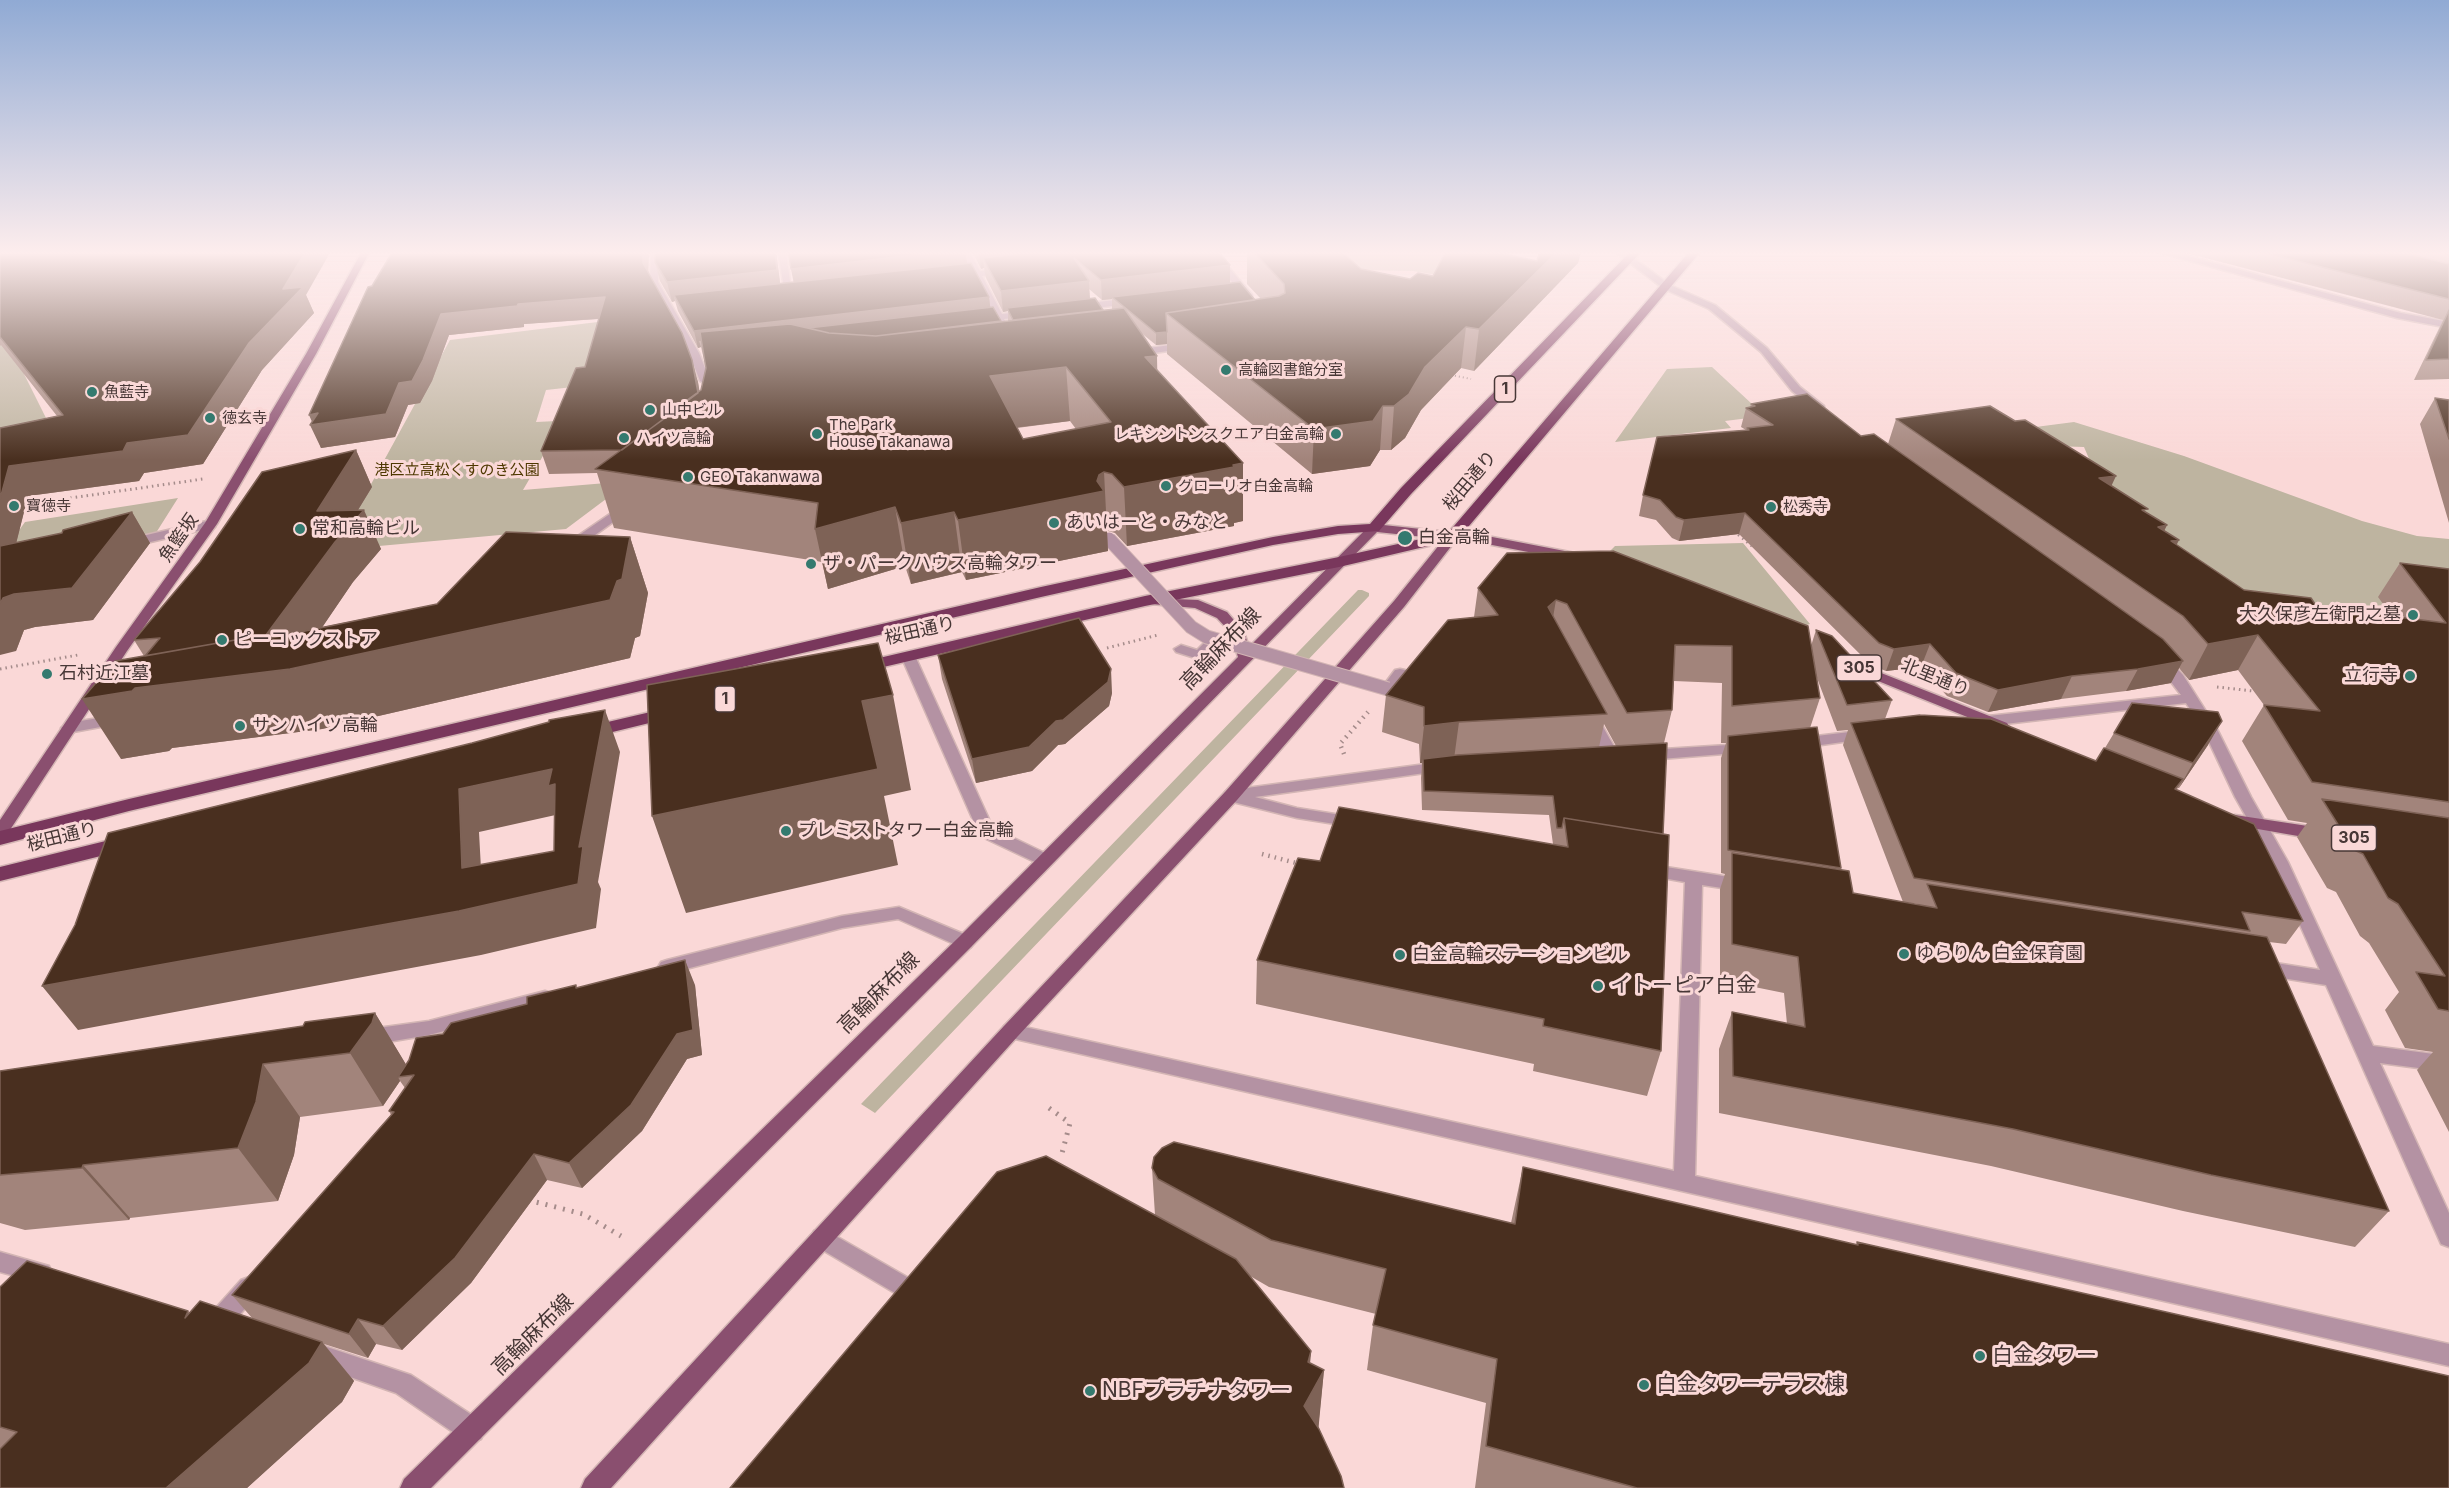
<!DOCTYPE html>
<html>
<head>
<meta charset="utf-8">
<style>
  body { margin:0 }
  canvas { display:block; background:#fad8d7 }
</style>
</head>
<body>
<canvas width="2449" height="1488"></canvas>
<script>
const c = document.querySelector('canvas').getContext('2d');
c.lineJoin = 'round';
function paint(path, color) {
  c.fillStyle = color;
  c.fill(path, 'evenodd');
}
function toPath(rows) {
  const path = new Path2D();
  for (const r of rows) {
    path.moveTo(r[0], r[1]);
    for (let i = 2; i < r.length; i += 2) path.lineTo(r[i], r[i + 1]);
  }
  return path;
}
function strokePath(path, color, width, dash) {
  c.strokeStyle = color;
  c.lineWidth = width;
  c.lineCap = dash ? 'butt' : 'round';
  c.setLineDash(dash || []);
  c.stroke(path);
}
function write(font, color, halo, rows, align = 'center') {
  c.font = font + ' Inter,"Noto Sans JP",sans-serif';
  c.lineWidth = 6;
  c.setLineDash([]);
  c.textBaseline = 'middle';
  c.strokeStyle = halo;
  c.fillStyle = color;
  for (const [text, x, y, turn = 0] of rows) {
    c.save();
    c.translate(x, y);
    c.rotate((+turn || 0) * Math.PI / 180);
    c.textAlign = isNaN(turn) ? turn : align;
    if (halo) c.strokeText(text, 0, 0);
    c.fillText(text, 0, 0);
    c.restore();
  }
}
paint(toPath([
  [1277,251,1502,251,1495,285,1413,271,1364,270],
  [606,321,582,386,546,390,536,422,557,421,544,454,523,490,630,481,566,529,335,550,450,340],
  [0,336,114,349,24,374,60,446,0,460],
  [1712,367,1765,416,1725,421,1731,428,1615,442,1667,369],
  [2074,422,2184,456,2362,521,2417,536,2449,539,2449,658,2214,621,2090,461,2084,447,2019,445,1997,432],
  [178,498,154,536,0,557,25,522],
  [1743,543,1810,624,1800,627,1609,552,1615,546],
  [1358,590,1362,590,1369,593,1369,596,875,1113,861,1104]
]), '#beb4a0');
const minor = toPath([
  [651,251,659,251,658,282,699,353,709,378,722,376,726,377,726,381,705,384,700,381,689,353,650,282,651,251],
  [778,251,786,251,792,297,785,295,778,251],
  [961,251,969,251,980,271,1008,269,1008,273,982,276,1002,314,1028,311,1033,314,1031,316,1004,319,1007,324,1002,327,995,320,977,321,977,317,993,315,974,277,958,279,954,276,971,272,961,251],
  [1206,251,1215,251,1252,295,1252,299,1246,299,1206,251],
  [1614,251,1624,251,1670,285,1715,305,1767,348,1800,387,1824,406,1824,410,1816,410,1792,391,1761,352,1709,309,1664,289,1614,251],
  [2154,251,2169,251,2401,313,2449,322,2449,328,2397,318,2154,251],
  [1132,298,1135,299,1135,303,1081,310,1076,307,1081,304,1132,298],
  [1186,343,1191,346,1189,348,1133,356,1128,353,1133,350,1186,343],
  [626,503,630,504,630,510,574,550,566,550,564,547,566,544,626,503],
  [211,520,215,521,215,527,129,547,123,543,125,540,211,520],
  [1216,635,1223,639,1205,658,1195,658,1176,652,1174,649,1181,645,1197,650,1211,636,1216,635],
  [908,652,915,656,993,828,1051,856,1053,860,1051,864,1039,864,980,836,901,656,908,652],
  [2162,657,2167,658,2183,675,2216,727,2251,797,2288,862,2373,1046,2449,1056,2449,1072,2380,1063,2449,1213,2449,1247,2441,1244,2326,985,2263,975,2257,973,2254,968,2257,963,2263,961,2320,970,2272,862,2235,797,2202,727,2186,703,1979,727,1972,722,1979,717,2181,695,2155,661,2162,657],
  [1400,669,1405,670,1407,673,1405,676,1393,692,1383,692,1381,689,1383,686,1395,670,1400,669],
  [117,715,122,717,124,720,122,723,68,733,61,728,68,723,117,715],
  [1592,715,1599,720,1620,757,1617,760,1607,760,1604,757,1585,720,1592,715],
  [1866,730,1871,732,1873,735,1871,738,1800,748,1793,743,1800,738,1866,730],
  [1744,744,1752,749,1749,752,1648,760,1640,755,1648,750,1744,744],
  [1441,762,1446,764,1449,767,1446,770,1255,797,1297,808,1360,818,1362,822,1360,826,1354,827,1297,818,1225,800,1223,796,1225,792,1239,789,1441,762],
  [1647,864,1742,879,1748,881,1750,885,1748,889,1742,891,1702,885,1695,1176,2449,1344,2449,1366,1011,1038,1004,1036,1002,1031,1004,1026,1011,1024,1674,1171,1685,882,1641,874,1639,870,1641,866,1647,864],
  [899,907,971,937,974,942,971,947,965,949,898,919,842,928,667,974,661,972,658,967,661,962,667,960,842,916,899,907],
  [545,991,552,993,554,998,552,1003,429,1035,370,1045,363,1042,361,1037,363,1032,370,1029,429,1021,545,991],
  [822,1228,926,1288,929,1295,926,1302,918,1306,910,1302,814,1245,811,1238,814,1231,822,1228],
  [0,1252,49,1266,52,1273,49,1280,41,1283,0,1272,0,1252],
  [249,1277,257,1280,260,1287,257,1294,227,1330,219,1333,206,1329,203,1321,206,1313,214,1310,241,1280,249,1277],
  [321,1345,411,1375,481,1421,484,1430,481,1439,472,1442,463,1439,396,1393,313,1364,309,1356,313,1348,321,1345]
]);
const major = toPath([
  [362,251,370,251,316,354,217,524,127,651,6,836,0,837,0,820,116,647,205,523,306,354,362,251],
  [1374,524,1487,536,1575,553,1581,557,1575,561,1487,544,1456,540,1404,607,1237,800,1018,1036,611,1488,581,1488,585,1479,1004,1026,1225,792,1394,601,1444,539,1377,532,971,947,431,1488,400,1488,404,1479,959,937,1238,657,1231,633,1217,618,1195,608,1151,604,1149,601,1151,598,1198,600,1227,612,1244,632,1249,647,1370,525,1374,524],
  [1846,659,2007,723,2009,726,2007,729,1997,729,1841,666,1839,663,1841,660,1846,659],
  [2235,815,2321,828,2327,830,2329,834,2327,838,2321,840,2229,824,2227,820,2229,816,2235,815]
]);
const highway = toPath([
  [1631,251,1642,251,1411,494,1379,531,1338,534,1273,545,1041,597,129,811,0,845,0,831,129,799,1041,587,1273,537,1338,526,1370,524,1401,488,1631,251],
  [1690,251,1701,251,1458,539,1339,567,1145,606,862,672,854,667,862,662,1145,596,1339,557,1448,533,1690,251],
  [672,707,678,708,681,712,678,716,588,738,582,736,579,732,582,728,672,707],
  [126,836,133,838,136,843,133,848,0,881,0,867,126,836]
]);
strokePath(minor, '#d3b5b4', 3);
strokePath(major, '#d3b5b4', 3);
strokePath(highway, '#d3b5b4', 3);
strokePath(toPath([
  [1451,375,1471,379]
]), '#a58c8b', 2, [1, 3]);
strokePath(toPath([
  [43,502,203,479],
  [1734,531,1752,546],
  [1107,648,1158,635],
  [0,669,78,655],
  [2217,687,2253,691]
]), '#a58c8b', 3, [1.5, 4]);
strokePath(toPath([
  [1344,754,1340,744,1368,712],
  [1262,854,1300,864]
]), '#a58c8b', 4.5, [1.5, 5]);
strokePath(toPath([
  [1049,1108,1070,1123,1061,1157],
  [528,1200,583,1214,621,1236]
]), '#a58c8b', 5, [2, 7]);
paint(minor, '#b492a3');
paint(major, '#8a4f6f');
paint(highway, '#79375c');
const minorBridge = toPath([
  [1109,539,1191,627,1207,637,1388,689]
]);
strokePath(minorBridge, '#d3b5b4', 15, []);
strokePath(minorBridge, '#b492a3', 13);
paint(toPath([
  [0,251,306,295,314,313,262,370,203,464,144,473,139,481,28,496,16,543,62,533,132,512,150,543,93,620,35,627,24,630,16,651,0,428,57,416,1,345,0,346],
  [649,251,648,273,698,382,699,391,701,390,706,368,701,347,698,348,678,311,675,301,672,302,660,281,655,262,776,251,780,283,794,282,788,251,965,251,967,263,989,297,990,307,1001,321,1008,321,1008,311,1003,312,986,278,984,268,981,269,972,251,1218,251,1230,283,1255,300,1261,299,1247,284,1247,251,1341,251,1361,269,1410,279,1433,276,1537,261,1540,251,1581,251,1578,263,1474,371,1461,368,1421,410,1405,438,1391,450,1380,450,1370,466,1312,474,1167,354,1167,344,1156,345,1140,332,1157,370,1243,521,1234,523,1234,526,1127,546,1115,533,1108,531,1107,531,1108,551,966,580,962,572,911,584,905,566,828,589,822,562,614,528,597,473,549,474,541,451,585,367,599,319,524,324,524,327,449,335,432,381,420,403,408,405,395,437,321,448,312,422,372,286],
  [1089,289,1102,300,1112,299,1112,309,1103,310,1090,299],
  [1070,421,1076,429,1023,439,1017,428],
  [2179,251,2449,251,2449,379,2414,380,2443,320],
  [2435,398,2449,400,2449,523,2420,424],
  [1751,404,1888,444,1896,419,2111,486,2147,513,2167,525,2164,531,2176,545,2244,590,2317,607,2392,616,2378,597,2400,563,2449,569,2449,1132,2417,1070,2433,1052,2405,1048,2385,1010,2399,992,2369,943,2360,936,2336,892,2327,888,2297,837,2307,823,2288,820,2242,741,2264,705,2238,670,2189,680,2179,668,2171,683,2126,691,2061,699,1988,712,1947,696,1921,667,1886,671,1871,665,1739,534,1679,541,1672,538,1656,520,1639,516,1643,495,1746,430,1741,427,1746,408,1750,407],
  [356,450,372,487,358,510,381,549,353,582,322,627,437,604,630,537,648,593,640,636,635,638,630,658,322,729,172,748,169,751,121,759,144,656,134,640],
  [1507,553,1811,646,1816,630,1892,700,1885,719,2096,761,2105,748,2114,733,2208,745,2179,788,2178,788,2176,790,2303,921,2286,944,2269,942,2389,1211,2355,1247,2183,1211,1991,1166,1719,1113,1719,1049,1732,1012,1787,1024,1784,993,1720,980,1720,889,1725,874,1721,873,1721,758,1726,743,1721,743,1722,683,1674,681,1672,710,1664,743,1661,1051,1647,1096,1533,1071,1534,1064,1256,1004,1257,960,1320,861,1553,844,1549,815,1422,810,1421,778,1422,763,1420,763,1419,744,1382,732,1386,695,1474,617,1478,588],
  [1817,678,1837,731,1848,730,1843,745,1903,902,1918,904,1917,905,1853,893,1840,870,1841,868,1810,728,1820,698],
  [1604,724,1616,746,1599,747],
  [938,655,1112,693,1109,706,1065,744,1058,745,1032,771,976,783,942,679],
  [695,985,702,1055,687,1059,642,1131,582,1188,547,1180,471,1283,402,1350,376,1344,368,1358,324,1344,354,1381,342,1402,247,1488,0,1488,0,1287,188,1311,190,1313,252,1318,232,1295,391,1115,389,1111,405,1088,400,1081,383,1106,300,1117,294,1155,278,1201,130,1218,129,1220,25,1230,0,1223,0,1071,303,1026,375,1013,406,1065,443,1034,527,1004,577,987],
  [1523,1167,1856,1245,1857,1242,2449,1488,1475,1488,1486,1403,1367,1370,1373,1325,1376,1314,1269,1287,1250,1276,1311,1351,1310,1363,1324,1370,1318,1428,1155,1215,1152,1168,1511,1223]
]), '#a2847b');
paint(toPath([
  [306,251,331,251,306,295,314,313,262,370,203,464,144,473,139,481,28,496,10,568,0,571,0,499,9,466,127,443,283,289],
  [643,251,649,251,648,283,643,263],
  [776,251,781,290,674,295,675,301,672,302,667,282],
  [949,251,965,251,968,269,795,289,791,269],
  [979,251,1132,251,983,258,984,268,981,269],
  [1558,251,1581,251,1578,263,1474,371,1479,329],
  [1230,265,1230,284,1112,297,1112,299,1102,300,1101,280],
  [1089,281,1090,301,1007,308,1008,311,1003,312,1001,291],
  [605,297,610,318,524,324,524,327,449,335,432,381,420,403,408,405,395,437,321,448,310,425,313,424,309,415,399,383,441,314,518,304],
  [989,297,991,313,699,341,701,347,698,348,694,331],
  [1466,327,1461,368,1421,410,1405,438,1391,450,1394,406,1425,367],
  [1167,332,1167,344,1156,345,1156,333],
  [1157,356,1158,410,1145,357],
  [692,360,698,382,705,423,699,401],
  [1066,367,1070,421,996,430,990,376],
  [1383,406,1380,450,1370,466,1312,474,1314,429],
  [356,450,372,487,347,528,364,510,381,549,353,582,294,669,630,537,648,593,640,636,635,638,630,658,322,729,172,748,169,751,121,759,82,699,237,645,317,511],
  [1243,463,1243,521,1234,523,1234,526,1127,546,1124,487],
  [1104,472,1108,551,966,580,958,520,1097,481,1099,475],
  [2116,476,2101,508,2099,478],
  [895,507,905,566,828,589,815,529],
  [132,512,150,543,93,620,35,627,24,630,16,651,0,655,0,604,3,598],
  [954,512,962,572,911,584,901,523],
  [1745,513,1739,534,1679,541,1684,520],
  [2167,525,2150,559,2158,527],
  [2179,540,2162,574,2171,541],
  [1556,600,1550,635,1548,607],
  [2258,635,2238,670,2189,680,2208,644],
  [1930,644,1921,667,1886,671,1894,649],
  [2183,661,2171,683,2126,691,2138,669],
  [1111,669,1112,693,1109,706,1065,744,1058,745,1032,771,976,783,972,759],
  [2072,676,2061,699,1988,712,1998,690],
  [893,695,911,790,884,796,898,865,686,913,652,816,862,701],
  [605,710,620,752,598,882,601,889,596,928,481,955,78,1030,42,986,462,868,459,789,552,769,569,812,479,832,483,906,579,847],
  [2222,721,2208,745,2179,788,2193,763],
  [1459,722,1454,759,1423,759,1422,763,1420,763,1424,726],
  [685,960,695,985,702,1055,687,1059,642,1131,582,1188,569,1163],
  [375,1013,407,1066,398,1077,400,1081,383,1106,350,1053],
  [263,1064,300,1117,294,1155,278,1201,238,1148],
  [534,1154,547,1180,471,1283,402,1350,383,1326],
  [83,1165,130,1218,129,1220,82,1168],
  [358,1319,376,1344,368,1358,349,1334],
  [322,1342,354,1381,342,1402,247,1488,166,1488],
  [1311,1351,1307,1399,1324,1370,1316,1454,1304,1406,1308,1362]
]), '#7e6256');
const building = toPath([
  [0,251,306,251,283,289,303,287,249,343,188,435,127,443,123,451,9,466,0,499,0,428,63,415,0,337,0,251],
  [393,251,643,251,643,263,682,333,692,360,698,393,622,450,541,451,576,368,585,367,605,297,518,304,517,306,441,314,423,360,412,381,399,383,386,414,310,425,318,413,309,415,368,287,372,286,393,251],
  [655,251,775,251,777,270,667,282,655,262,655,251],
  [788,251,949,251,791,269,788,251],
  [1041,251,1218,251,1230,265,1101,280,1074,258,1089,281,1001,291,983,258,1041,251],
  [1253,251,1341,251,1361,269,1410,279,1418,273,1433,276,1446,251,1490,251,1537,261,1540,251,1558,251,1479,329,1466,327,1425,367,1409,394,1394,406,1383,406,1373,421,1314,429,1166,313,1279,296,1285,293,1284,284,1253,251],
  [2258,251,2398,251,2449,264,2449,299,2258,251],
  [2435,251,2449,251,2449,255,2435,251],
  [971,263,989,297,694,331,674,295,971,263],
  [1240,282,1255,300,1166,313,1167,332,1156,333,1112,297,1240,282],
  [1095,298,1103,310,1013,320,1007,308,1095,298],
  [993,307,1001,321,876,336,829,333,808,328,993,307],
  [1124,308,1157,356,1145,357,1243,463,1233,465,1234,467,1124,487,1112,474,1104,472,1099,475,1097,481,1104,491,958,520,954,512,901,523,895,507,815,529,818,503,595,469,668,416,665,416,701,390,706,368,700,332,790,324,829,333,876,336,1124,308],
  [1066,367,1111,422,1023,439,990,376,1066,367],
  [2449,310,2449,359,2426,360,2449,310],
  [1807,394,1861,436,1874,434,2163,639,2183,661,2138,669,2072,676,1998,690,1956,673,1930,644,1894,649,1879,643,1745,513,1684,520,1676,517,1660,500,1643,495,1657,437,1749,430,1747,428,1773,425,1746,408,1755,406,1751,404,1807,394],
  [2435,398,2449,400,2449,439,2435,398],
  [1990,406,2015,421,2025,420,2116,476,2099,478,2148,509,2142,510,2167,525,2158,527,2179,540,2171,541,2244,590,2311,598,2317,607,2446,623,2400,563,2449,569,2449,802,2312,782,2264,705,2320,711,2258,635,2208,644,2183,616,1896,419,1990,406],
  [356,450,317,511,364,510,335,542,263,639,243,644,241,639,145,656,160,638,134,640,200,562,262,472,356,450],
  [132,512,72,588,14,594,3,598,0,604,0,546,62,533,63,530,132,512],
  [506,532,630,537,622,579,617,581,610,600,290,669,135,688,132,691,82,699,115,661,241,639,237,645,437,604,506,532],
  [1613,551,1808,626,1820,698,1732,706,1732,646,1675,645,1672,710,1627,713,1567,604,1556,600,1548,607,1607,714,1459,722,1424,726,1424,707,1386,695,1448,620,1498,615,1478,588,1507,553,1613,551],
  [1079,618,1111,669,1108,682,1063,720,1056,721,1029,747,972,759,938,655,1079,618],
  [1816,630,1832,636,1892,700,1847,705,1816,630],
  [878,643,893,695,862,701,878,769,652,816,647,685,878,643],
  [2132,703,2218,712,2222,721,2193,763,2114,733,2132,703],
  [605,710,579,847,583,846,578,884,459,911,42,986,75,925,108,833,472,743,549,722,549,720,605,710],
  [552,769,548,786,555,784,554,851,462,868,459,789,552,769],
  [1920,715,1991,719,2096,761,2104,748,2183,779,2175,789,2254,824,2303,921,2242,912,2250,931,1914,878,1851,723,1920,715],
  [1817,727,1841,868,1728,850,1728,736,1817,727],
  [1667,743,1663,834,1564,818,1562,828,1557,828,1553,796,1424,791,1423,759,1457,755,1667,743],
  [2322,799,2449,818,2449,1011,2438,1009,2416,972,2445,976,2398,904,2388,898,2363,854,2354,850,2322,799],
  [1339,807,1568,847,1564,818,1669,835,1661,1051,1543,1026,1544,1019,1257,960,1298,858,1320,861,1339,807],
  [1732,853,1849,871,1853,893,1937,908,1927,884,2267,937,2389,1211,2211,1175,2013,1129,1733,1076,1732,1012,1805,1027,1798,957,1732,944,1732,853],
  [685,960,693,1030,677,1034,631,1105,569,1163,534,1154,455,1258,383,1326,358,1319,349,1334,232,1295,394,1112,389,1111,414,1075,398,1077,409,1060,416,1038,443,1034,451,1023,527,1004,527,997,576,985,576,988,685,960],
  [375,1013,372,1023,350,1053,263,1064,256,1102,238,1148,83,1165,82,1168,0,1175,0,1071,303,1026,305,1022,375,1013],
  [1174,1142,1515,1224,1523,1167,1858,1245,1857,1242,2449,1376,2449,1488,1637,1488,1486,1446,1497,1359,1373,1325,1386,1269,1271,1240,1158,1179,1152,1168,1154,1157,1162,1148,1174,1142],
  [1046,1156,1236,1259,1311,1351,1308,1362,1324,1370,1304,1406,1319,1429,1341,1476,1344,1488,730,1488,997,1172,1046,1156],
  [27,1261,188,1311,185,1318,200,1301,322,1342,309,1363,166,1488,0,1488,0,1449,17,1432,0,1427,0,1287,27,1261]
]);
paint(building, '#492f1f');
strokePath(building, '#7e6256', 1.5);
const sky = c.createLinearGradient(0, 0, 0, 460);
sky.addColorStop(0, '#90aad4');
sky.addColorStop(0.55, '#fdeded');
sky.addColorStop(1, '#fdeded00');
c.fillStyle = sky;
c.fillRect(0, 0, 2449, 460);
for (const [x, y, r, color] of [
  [1226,370,6,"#347a6f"],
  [92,392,6,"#347a6f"],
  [650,410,6,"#347a6f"],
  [210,418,6,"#347a6f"],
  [817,434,6,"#347a6f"],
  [1336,434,6,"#347a6f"],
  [624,438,6,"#347a6f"],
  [688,477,6,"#347a6f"],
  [1166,486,6,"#347a6f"],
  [14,506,6,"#347a6f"],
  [1771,507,6,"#347a6f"],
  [1054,523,6,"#347a6f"],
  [300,529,6,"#347a6f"],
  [1405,538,8,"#347a6f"],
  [811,564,6,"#347a6f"],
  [2413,615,6,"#347a6f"],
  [222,640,6,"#347a6f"],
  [47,674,6,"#347a6f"],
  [2410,676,6,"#347a6f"],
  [240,726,6,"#347a6f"],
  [786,831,6,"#347a6f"],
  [1904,954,6,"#347a6f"],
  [1400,955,6,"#347a6f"],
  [1598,986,6,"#347a6f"],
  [1980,1356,6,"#347a6f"],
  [1644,1385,6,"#347a6f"],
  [1090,1391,6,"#347a6f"]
]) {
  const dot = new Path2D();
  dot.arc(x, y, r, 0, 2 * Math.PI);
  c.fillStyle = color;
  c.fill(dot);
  strokePath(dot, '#fad8d7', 2);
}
write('15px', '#473736', '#fad8d7', [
  ["高輪図書館分室",1238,370],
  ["魚藍寺",104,392],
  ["山中ビル",662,410],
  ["徳玄寺",222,418],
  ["The Park",829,425],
  ["House Takanawa",829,442],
  ["レキシントンスクエア白金高輪",1324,434,"right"],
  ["ハイツ高輪",636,438],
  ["GEO Takanwawa",700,477],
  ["グローリオ白金高輪",1178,486],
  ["寶徳寺",26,506],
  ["松秀寺",1783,507]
], 'left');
write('15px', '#4e3800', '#fad8d7', [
  ["港区立高松くすのき公園",457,470]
]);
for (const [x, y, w] of [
  [1505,389,21],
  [1859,668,45],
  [725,699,21],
  [2354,838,45]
]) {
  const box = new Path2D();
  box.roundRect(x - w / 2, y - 13, w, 26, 4.5);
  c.fillStyle = '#fad8d7';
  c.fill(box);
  strokePath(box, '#473736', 1.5);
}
write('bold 16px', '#473736', null, [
  ["1",1505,389],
  ["305",1859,668],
  ["1",725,699],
  ["305",2354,838]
]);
write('18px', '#473736', '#fad8d7', [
  ["桜田通り",1470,481,-50],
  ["魚籃坂",179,538,-55],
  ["桜田通り",920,631,-13],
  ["北里通り",1935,678,22],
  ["桜田通り",62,837,-14]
]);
write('18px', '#473736', '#fad8d7', [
  ["あいはーと・みなと",1066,523],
  ["常和高輪ビル",312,529],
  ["白金高輪",1418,538],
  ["ザ・パークハウス高輪タワー",823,564],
  ["大久保彦左衛門之墓",2401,615,"right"],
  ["ピーコックストア",234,640],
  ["石村近江墓",59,674],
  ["立行寺",2398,676,"right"],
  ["サンハイツ高輪",252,726],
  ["プレミストタワー白金高輪",798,831],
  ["ゆらりん 白金保育園",1916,954],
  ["白金高輪ステーションビル",1412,955]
], 'left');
write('21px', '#473736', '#fad8d7', [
  ["高輪麻布線",1221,649,-46],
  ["高輪麻布線",879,993,-45],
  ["高輪麻布線",533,1335,-45]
]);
write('21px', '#473736', '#fad8d7', [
  ["イトーピア白金",1610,986],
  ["白金タワー",1992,1356],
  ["白金タワーテラス棟",1656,1385],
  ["NBFプラチナタワー",1102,1391]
], 'left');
</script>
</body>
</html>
